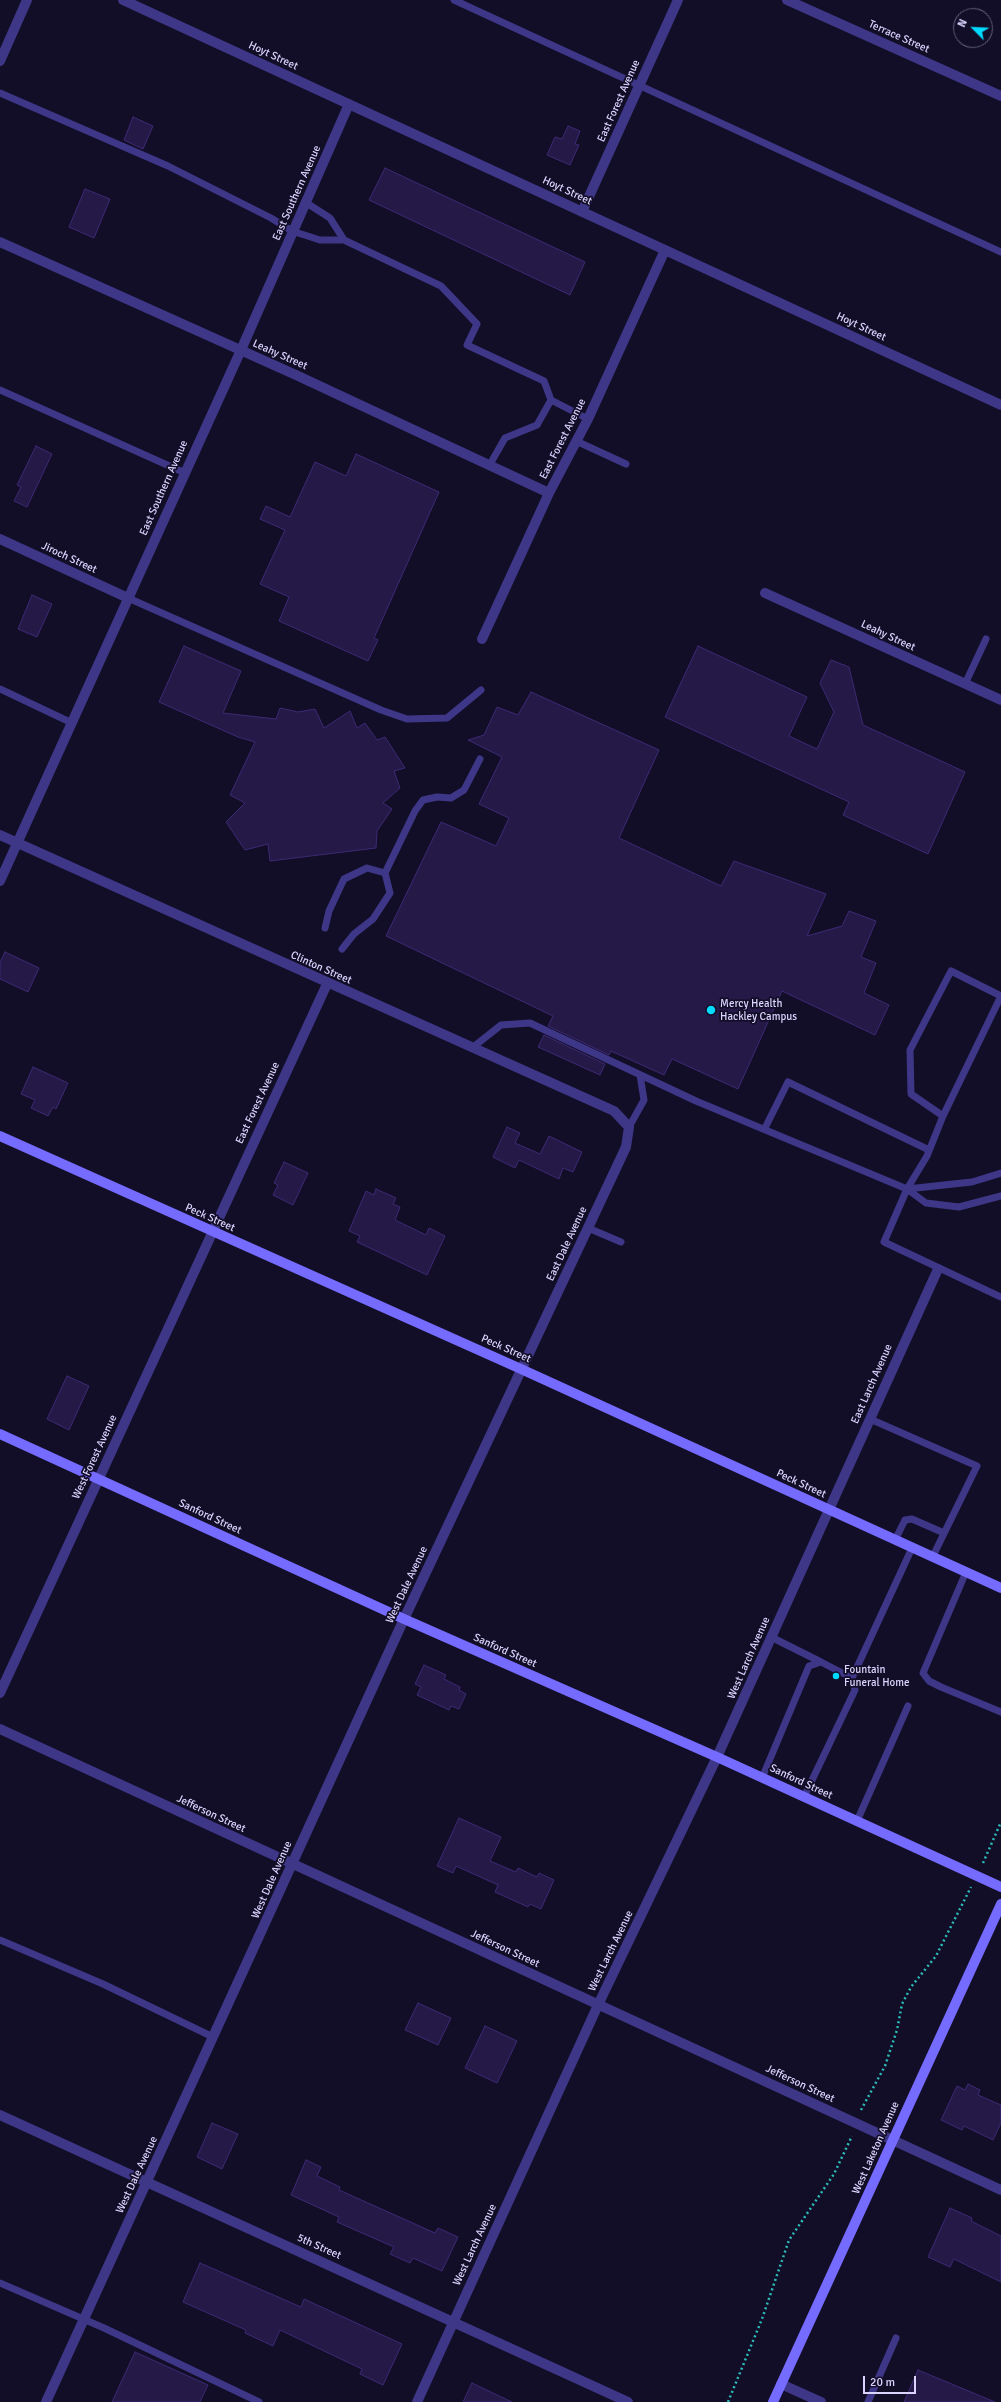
<!DOCTYPE html>
<html>
<head>
<meta charset="utf-8">
<style>
  body { margin:0 }
  #map { position:relative; width:1001px; height:2402px; overflow:hidden; background:#130e27; font-family:Signika,sans-serif }
  canvas { display:block }
  .north { position:absolute; left:953px; top:8px; width:40px; height:40px; box-sizing:border-box; background:#130e27; border:1px solid #635d7d; border-radius:50%; rotate:294deg; font-size:11px; font-weight:700; line-height:16px; text-align:center; color:#dbd4ff }
  .north::after { content:''; display:block; margin:auto; width:14px; height:18px; background:#00daff; clip-path:polygon(50% 0,100% 100%,50% 72%,0 100%) }
  .scale { position:absolute; left:863px; top:2376px; width:53px; height:18px; box-sizing:border-box; border:2px solid #dbd4ff; border-top:0; padding-left:5px; font-size:12px; line-height:14px; white-space:nowrap; color:#dbd4ff; -webkit-text-stroke:3px #130e27; paint-order:stroke }
</style>
</head>
<body>
<div id="map">
<canvas width="1001" height="2402"></canvas>
<div class="north">N</div>
<div class="scale">20 m</div>
</div>
<script>
const c = document.querySelector('canvas').getContext('2d');
c.lineJoin = 'round';
function paint(path, color) {
  c.fillStyle = color;
  c.fill(path, 'evenodd');
}
function toPath(rows) {
  const path = new Path2D();
  for (const r of rows) {
    path.moveTo(r[0], r[1]);
    for (let i = 2; i < r.length; i += 2) path.lineTo(r[i], r[i + 1]);
  }
  return path;
}
function strokePath(path, color, width, dash) {
  c.strokeStyle = color;
  c.lineWidth = width;
  c.lineCap = dash ? 'butt' : 'round';
  c.setLineDash(dash || []);
  c.stroke(path);
}
function write(font, color, halo, rows, align = 'center') {
  c.font = font + ' Signika,sans-serif';
  c.lineWidth = 3.5;
  c.setLineDash([]);
  c.textBaseline = 'middle';
  c.strokeStyle = halo;
  c.fillStyle = color;
  for (const [text, x, y, turn = 0] of rows) {
    c.save();
    c.translate(x, y);
    c.rotate((+turn || 0) * Math.PI / 180);
    c.textAlign = isNaN(turn) ? turn : align;
    if (halo) c.strokeText(text, 0, 0);
    c.fillText(text, 0, 0);
    c.restore();
  }
}
const building = toPath([
  [133,117,153,126,143,149,124,140,133,117],
  [568,126,580,131,575,144,579,145,570,165,547,155,555,137,562,139,568,126],
  [385,168,585,262,570,295,369,200,385,168],
  [85,189,110,199,94,238,69,227,85,189],
  [36,446,52,454,27,507,14,501,21,487,17,485,36,446],
  [356,454,439,492,374,638,378,640,368,661,279,621,289,597,260,584,285,530,260,519,266,506,290,517,315,462,346,476,356,454],
  [32,595,52,604,37,637,18,629,32,595],
  [184,646,241,671,223,713,276,719,280,708,298,712,315,709,324,728,350,711,357,728,365,723,377,740,385,737,405,768,394,771,400,788,383,803,392,809,377,831,376,848,270,861,268,844,245,850,226,822,245,803,230,795,255,742,238,737,159,702,184,646],
  [698,646,807,697,789,736,817,749,834,712,820,683,831,660,849,667,863,725,965,772,928,854,843,815,849,802,665,717,698,646],
  [531,692,659,750,619,838,721,886,734,861,826,894,807,936,842,926,849,911,876,921,861,957,876,963,864,993,889,1005,875,1035,782,991,738,1089,672,1059,664,1075,611,1051,609,1055,548,1026,553,1016,386,936,441,822,496,846,509,818,479,804,502,757,468,740,484,735,497,707,518,715,531,692],
  [5,952,39,968,28,992,0,979,0,962,5,952],
  [544,1035,605,1064,600,1075,538,1047,544,1035],
  [33,1067,68,1083,56,1109,53,1107,48,1116,31,1108,35,1100,21,1094,33,1067],
  [507,1127,520,1133,515,1143,540,1154,549,1136,582,1152,573,1172,563,1168,559,1179,519,1160,515,1168,493,1157,507,1127],
  [284,1162,308,1173,293,1205,273,1195,278,1185,274,1183,284,1162],
  [376,1189,396,1198,393,1204,400,1207,395,1220,426,1235,429,1228,445,1236,427,1275,357,1242,360,1236,349,1231,366,1191,374,1195,376,1189],
  [67,1376,89,1386,69,1430,47,1419,67,1376],
  [424,1665,446,1675,444,1679,460,1687,459,1690,466,1694,459,1709,451,1706,449,1710,417,1695,421,1687,415,1684,424,1665],
  [459,1818,501,1837,490,1861,516,1872,518,1868,537,1877,539,1873,554,1880,541,1909,530,1904,528,1907,495,1892,498,1885,456,1866,453,1873,437,1866,459,1818],
  [418,2003,451,2018,438,2045,405,2030,418,2003],
  [485,2026,517,2041,497,2083,465,2068,485,2026],
  [968,2084,980,2090,978,2095,1001,2105,1001,2123,993,2140,964,2126,962,2130,941,2120,957,2086,965,2090,968,2084],
  [212,2123,238,2134,222,2169,197,2157,212,2123],
  [306,2160,321,2167,317,2176,340,2187,339,2190,435,2233,438,2228,458,2237,442,2271,413,2258,410,2263,390,2254,394,2247,337,2222,339,2217,291,2195,306,2160],
  [950,2208,972,2218,971,2221,1001,2236,1001,2282,954,2259,950,2267,928,2257,950,2208],
  [200,2263,301,2307,304,2299,402,2344,383,2385,360,2374,362,2369,280,2330,273,2346,245,2333,246,2330,183,2302,200,2263],
  [135,2352,208,2385,200,2402,112,2402,135,2352],
  [918,2370,995,2402,904,2402,918,2370],
  [472,2383,512,2402,463,2402,472,2383]
]);
paint(building, '#251948');
strokePath(building, '#3d2a75', 1);
strokePath(toPath([
  [983,1863,1001,1822],
  [861,2110,885,2066,897,2030,902,2004,911,1987,936,1956,971,1887],
  [728,2402,762,2319,789,2240,834,2174,852,2136]
]), '#2abdba', 2.5, [2, 3]);
strokePath(toPath([
  [454,0,1001,252],
  [0,93,168,166,271,218,292,231,320,240,344,240,330,218,305,202],
  [344,240,441,286,477,324,467,345,544,381,551,400,588,419],
  [0,390,185,473],
  [576,441,626,464],
  [489,466,505,438,537,425,551,400],
  [128,598,381,710,407,719,447,718,481,690],
  [965,684,986,639],
  [0,689,72,723],
  [385,873,415,811,423,800,437,797,451,798,464,790,480,759],
  [325,928,329,911,344,879,367,868,385,873,390,893,373,919,354,934,342,949],
  [1001,996,951,971,910,1050,911,1094,943,1116,927,1156,907,1189,884,1242,1001,1297],
  [472,1048,501,1025,530,1023,696,1101,907,1189,926,1203,959,1207,1001,1196],
  [943,1116,1001,996],
  [629,1127,644,1100,640,1075],
  [765,1128,788,1082,929,1150],
  [907,1189,972,1182,1001,1173],
  [588,1228,621,1242],
  [870,1419,977,1466,933,1556],
  [895,1540,905,1520,912,1519,944,1533],
  [966,1572,923,1673,929,1681,941,1687,1001,1712],
  [771,1637,821,1662],
  [852,1678,912,1548],
  [762,1778,809,1666,821,1662,852,1678,855,1690,804,1797],
  [857,1821,908,1706],
  [0,1940,103,1984,213,2037],
  [0,2283,104,2328,259,2402],
  [868,2402,896,2338]
]), '#3e3788', 7);
strokePath(toPath([
  [123,0,1001,405],
  [787,0,1001,96],
  [0,61,27,0],
  [582,212,678,0],
  [0,242,296,375,549,493],
  [0,539,128,598],
  [765,593,1001,700],
  [482,639,549,493,588,419,665,250],
  [0,835,614,1111,629,1127,626,1147,404,1619,46,2402],
  [0,881,241,350,349,104],
  [0,1693,327,984],
  [0,1729,1001,2190],
  [0,2115,628,2402],
  [781,2384,821,2402],
  [417,2402,598,2005,717,1757,938,1269]
]), '#3e3788', 10);
strokePath(toPath([
  [0,1136,521,1369,1001,1588],
  [0,1434,404,1619,717,1757,1001,1887],
  [773,2402,1001,1904]
]), '#756bff', 10);
for (const [x, y, r, color] of [
  [711,1010,5,"#00daff"],
  [836,1676,4,"#00daff"]
]) {
  const dot = new Path2D();
  dot.arc(x, y, r, 0, 2 * Math.PI);
  c.fillStyle = color;
  c.fill(dot);
  strokePath(dot, '#130e27', 1.5);
}
write('11px', '#dbd4ff', '#130e27', [
  ["Terrace Street",899,37,24],
  ["Hoyt Street",273,56,25],
  ["East Forest Avenue",619,101,-66],
  ["Hoyt Street",567,191,25],
  ["East Southern Avenue",297,193,-66],
  ["Hoyt Street",861,327,25],
  ["Leahy Street",280,355,24],
  ["East Forest Avenue",563,439,-63],
  ["East Southern Avenue",164,488,-66],
  ["Jiroch Street",69,558,25],
  ["Leahy Street",888,636,25],
  ["Clinton Street",321,968,24],
  ["East Forest Avenue",258,1103,-65],
  ["Peck Street",210,1218,24],
  ["East Dale Avenue",567,1244,-65],
  ["Peck Street",506,1349,24],
  ["East Larch Avenue",872,1384,-66],
  ["West Forest Avenue",95,1457,-65],
  ["Peck Street",801,1484,25],
  ["Sanford Street",210,1517,25],
  ["West Dale Avenue",407,1585,-65],
  ["Sanford Street",505,1651,24],
  ["West Larch Avenue",749,1658,-66],
  ["Sanford Street",801,1782,25],
  ["Jefferson Street",211,1814,25],
  ["West Dale Avenue",272,1880,-66],
  ["Jefferson Street",505,1949,25],
  ["West Larch Avenue",611,1951,-64],
  ["Jefferson Street",800,2084,25],
  ["West Laketon Avenue",876,2148,-66],
  ["West Dale Avenue",137,2175,-65],
  ["West Larch Avenue",475,2245,-65],
  ["5th Street",319,2247,24]
]);
write('11px', '#dbd4ff', '#130e27', [
  ["Mercy Health",720,1004],
  ["Hackley Campus",720,1017],
  ["Fountain",844,1670],
  ["Funeral Home",844,1683]
], 'left');
</script>
</body>
</html>
